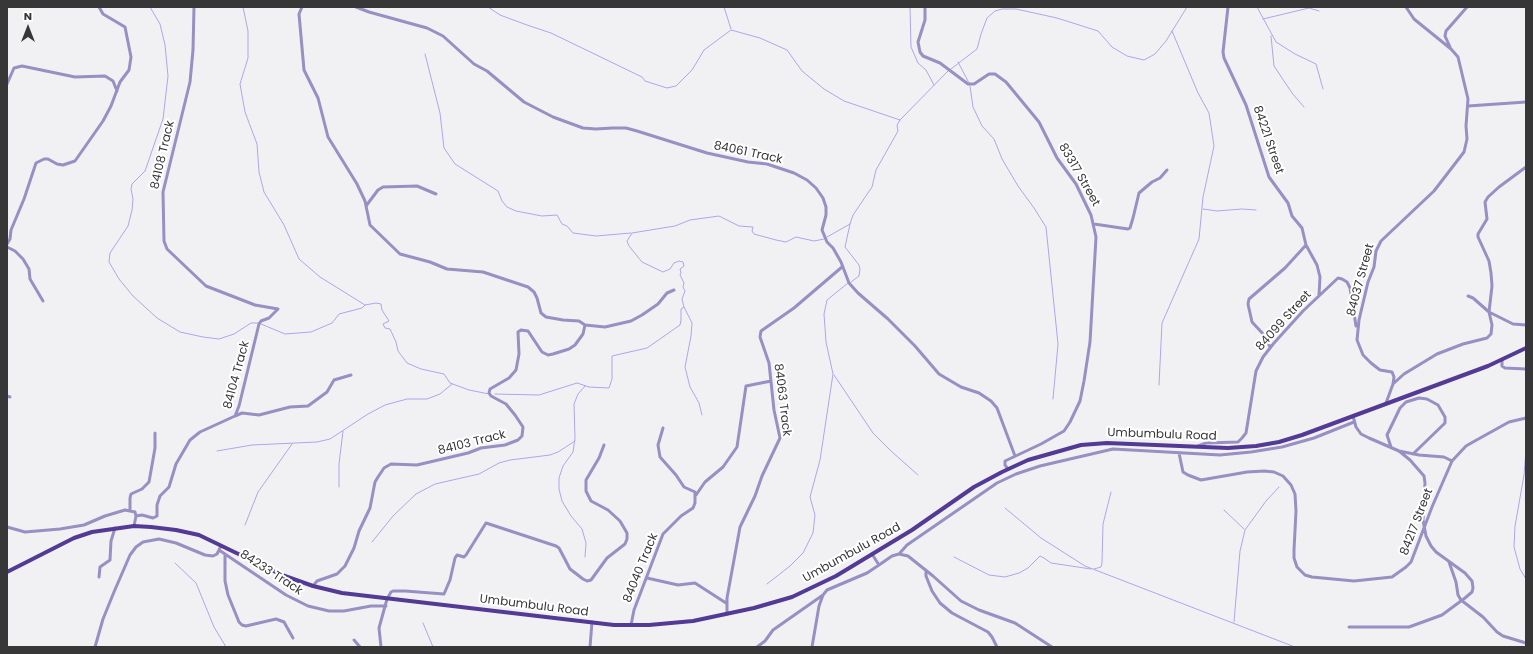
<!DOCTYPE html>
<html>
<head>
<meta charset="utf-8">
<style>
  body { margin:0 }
  #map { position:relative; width:1533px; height:654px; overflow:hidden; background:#f1f1f4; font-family:Poppins,sans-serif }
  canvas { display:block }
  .frame { position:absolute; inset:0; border:8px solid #373738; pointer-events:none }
  .north { position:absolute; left:8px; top:8px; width:40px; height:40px; -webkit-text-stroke:3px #fff; paint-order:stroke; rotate:0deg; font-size:11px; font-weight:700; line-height:16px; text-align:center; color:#373738 }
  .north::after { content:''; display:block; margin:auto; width:14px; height:18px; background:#373738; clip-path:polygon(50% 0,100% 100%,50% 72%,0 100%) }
</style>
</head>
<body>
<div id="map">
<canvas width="1533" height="654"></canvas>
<div class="frame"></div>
<div class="north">N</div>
</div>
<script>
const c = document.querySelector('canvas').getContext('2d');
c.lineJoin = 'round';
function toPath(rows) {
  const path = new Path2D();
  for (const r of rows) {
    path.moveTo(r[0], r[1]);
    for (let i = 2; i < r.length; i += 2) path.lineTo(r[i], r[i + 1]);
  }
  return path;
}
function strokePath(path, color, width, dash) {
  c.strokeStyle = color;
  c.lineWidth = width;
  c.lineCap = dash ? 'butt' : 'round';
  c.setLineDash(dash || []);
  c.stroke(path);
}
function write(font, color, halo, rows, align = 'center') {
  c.font = font + ' Poppins,sans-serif';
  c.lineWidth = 4;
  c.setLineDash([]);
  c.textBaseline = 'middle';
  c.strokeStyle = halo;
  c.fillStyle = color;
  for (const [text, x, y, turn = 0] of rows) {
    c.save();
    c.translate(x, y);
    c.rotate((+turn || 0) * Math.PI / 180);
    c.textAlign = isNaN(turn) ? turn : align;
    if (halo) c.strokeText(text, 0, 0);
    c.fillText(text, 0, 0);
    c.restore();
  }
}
strokePath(toPath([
  [150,7,160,24,165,45,168,76,163,119,145,171,132,184,131,189,133,199,132,210,128,226,110,253,109,262,119,279,133,296,157,318,180,332,203,337,219,339,234,334,251,323,258,323],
  [243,7,248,31,248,58,240,84,245,112,257,144,259,172,264,192,284,225,299,259,320,277,365,305],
  [488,7,500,15,527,25,551,33,642,77,645,81,667,88,676,86,692,70,704,50,731,30,760,38,787,50,802,71,824,89,844,101,900,120],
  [724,7,731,29],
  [910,7,911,47,918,63,926,70,934,85],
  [1257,7,1276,42,1295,54,1316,64,1323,89],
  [1263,19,1309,8,1319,11],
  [1271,36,1274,66,1292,93,1304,107],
  [425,54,440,113,444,148,455,164,498,191,502,201,507,207,516,211,542,216,557,215,562,224,567,226,573,233,596,236,631,233],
  [958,62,969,83],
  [951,69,977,49,981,34,987,18,995,11,1002,9,1016,9,1057,18,1098,31,1112,47,1127,56,1144,60,1155,54,1166,41,1187,7],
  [970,86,973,107,982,126,994,139,1002,159,1018,186,1034,208,1046,227,1058,344,1053,399],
  [1203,209,1217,211,1242,209,1256,210],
  [850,224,845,247,859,265,860,269,859,276,851,282],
  [827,237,850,224,853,215,872,187,876,170,898,131,897,125,900,120,948,71],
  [684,307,692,323,691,336,685,367,690,387,699,403,702,415],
  [261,324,285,334,311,332,332,323,339,314,362,308,365,305,376,303,381,304,382,310,389,321,383,324,385,328,390,329,396,342,398,351,407,363,421,369,444,374,450,383,469,390,489,394],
  [834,375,873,433,891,451,918,475],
  [1159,385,1162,323,1199,239,1203,197,1214,146,1209,113,1198,93,1172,31],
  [585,386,578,394,574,404,575,438,573,452,563,466,559,478,559,489,562,501,571,516,582,529,586,543,585,557],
  [495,394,539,395,577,383,589,387,609,388,612,379,612,356,647,348,680,325,681,320,681,309,684,307,682,299,685,291,683,287,684,283,680,275,681,273,680,269,684,266,683,262,679,261,674,263,670,269,663,272,642,262,629,246,627,241,632,233,675,226,690,220,719,216,739,226,753,227,752,231,754,234,776,240,786,242,796,237,814,241,824,239],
  [1526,450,1524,475,1515,526,1514,547,1520,569,1526,579],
  [217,451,252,445,317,442,330,439,368,414,385,405,407,399,427,399,440,394,452,384],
  [339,487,339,464,343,431],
  [1005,508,1041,538,1085,566,1295,647],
  [1224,510,1244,529],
  [245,525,258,492,292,444],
  [372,542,393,516,416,494,435,484,479,474,499,463,510,460,550,455,558,452,575,441],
  [954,557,989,575,1005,577,1019,573,1028,568,1040,556,1044,558,1051,563,1091,569],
  [175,563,196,583,214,627,226,647],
  [1094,569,1101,567,1102,563,1103,524,1111,492],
  [767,584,790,566,803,553,813,533,815,515,810,497,820,460,833,374,826,342,824,314,827,300,848,283],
  [1234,622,1240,551,1245,530,1266,501,1279,487],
  [423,623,433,647]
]), '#b1a3ec', 1);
strokePath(toPath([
  [194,7,193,50,190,82,163,192,164,241,167,249,206,286,255,305,278,309],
  [302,7,299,14,304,70,318,98,328,137,357,184,365,201,370,225,400,254,430,262,447,269,483,272,528,287,534,292,537,298,541,313,546,317,563,320,579,321,585,325,583,334,575,345,569,349,553,354,548,355,542,352,528,331,521,330,518,332,519,354,516,370,509,378,490,389,489,393,491,396,506,404,515,415,523,427,522,436,518,440,505,445,481,448,468,453,417,465,391,464,384,468,378,477,375,482,370,508,359,531,354,548,345,566,337,574,317,581,313,586],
  [356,7,369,12,427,28,443,36,474,64,487,71,524,102,553,117,583,128,596,129,612,128,626,128,637,131,707,153,748,162,767,164,794,173,807,180,816,188,823,198,826,207,826,215,822,230,827,242,833,248,841,262,849,283,858,293,888,319,915,346,939,374,961,387,979,393,991,401,997,408,1015,456],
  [925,7,925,20,918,42,920,52,923,56,940,63,968,84,974,84,989,74,995,74,1006,82,1039,122,1057,158,1076,184,1091,215,1096,237,1090,342,1084,381,1080,401,1070,422,1064,431,1041,444,1005,461,1005,465,1008,469],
  [1228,7,1223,52,1224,58,1246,105,1269,177,1288,203,1292,216,1302,228,1306,245,1317,265,1320,277,1319,295],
  [1450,47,1445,36,1446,31,1467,7],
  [7,84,14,68,22,66,75,77,105,76,113,81,117,91],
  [1468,106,1526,102],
  [366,206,378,190,383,187,417,186,436,194],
  [1094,224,1128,229,1130,228,1133,218,1139,193,1152,182,1160,178,1167,170],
  [7,244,10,239,11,230,24,199,36,163,44,159,48,159,57,164,63,165,75,161,103,121,111,106,120,82,129,70,131,57,125,27,103,14,99,7],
  [7,247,15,251,23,259,29,269,30,279,43,301],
  [1468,296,1473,298,1489,312,1513,324,1526,325],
  [585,325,605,327,631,321,642,315,658,304,667,293,674,290],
  [1270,347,1265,336,1252,322,1248,304,1249,299,1285,268,1306,245],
  [1502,359,1502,366,1505,368,1526,369],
  [1393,384,1404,374,1437,354,1463,344,1487,338,1491,334,1492,325,1489,312,1492,286,1491,273,1489,261,1478,237,1478,234,1487,219,1485,202,1488,197,1499,187,1526,167],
  [7,396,10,397],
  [1386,403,1393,384,1394,377,1392,372,1380,370,1371,363,1363,355,1357,340,1359,320,1368,282,1374,267,1376,251,1381,241,1434,191,1464,152,1467,139,1466,126,1468,99,1458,57,1451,49,1414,19,1406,7],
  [235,416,242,413,259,415,290,407,308,406,327,392,334,380,351,375],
  [1353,416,1356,427,1361,434,1369,438,1399,451,1419,455,1444,457,1452,461,1466,446,1473,442,1509,422,1526,418],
  [1198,446,1206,443,1238,442,1242,438,1246,433,1256,371,1263,357,1274,343,1303,311,1338,278,1342,279,1347,282,1350,288,1356,326],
  [1391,447,1387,435,1400,408,1406,402,1419,398,1427,399,1438,405,1445,417,1445,423,1413,454],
  [1179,453,1183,472,1188,475,1201,480,1247,472,1264,471,1274,472,1283,476,1291,485,1295,494,1296,511,1294,550,1294,558,1297,567,1305,575,1312,577,1354,581,1392,577,1406,567,1411,562,1432,507,1452,461],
  [696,495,705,482,723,467,737,447,746,386,771,381],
  [130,511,130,498,131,494,142,489,149,482,155,448,155,433],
  [136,516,142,515,153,518,157,516,157,505,160,496,169,487,176,464,190,440,200,432,235,416,239,406,259,324,261,321,269,318,278,309],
  [7,527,25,532,60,529,84,525,105,516,125,510,135,512,136,516,134,526],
  [219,550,286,595,308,606,329,611,344,611,371,606,386,606],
  [225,554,225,581,228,595,239,622,242,625,246,626,276,619,284,622,293,638],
  [872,554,879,565,892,556,899,554,908,556,933,576,961,601,979,610,1015,623,1052,647],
  [899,554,907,545,997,483,1016,474,1040,466,1113,449,1220,455,1251,452,1282,447,1314,438,1354,422],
  [1449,562,1456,582,1458,595,1461,600,1483,617,1497,632,1503,636,1526,643],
  [926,570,926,576,932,591,940,603,952,613,988,632,992,637,997,647],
  [99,577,100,567,110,560,111,541,115,528],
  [647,578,678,585,695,583,726,603],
  [727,614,727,598,740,527,755,496,762,476,780,438,774,410,769,363,760,337,761,331,794,308,842,267],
  [631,625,634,610,663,534,681,516,693,508,695,503,695,492,684,487,676,475,660,457,658,445,663,428],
  [1349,627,1409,627,1442,615,1465,598,1472,592,1473,588,1472,581,1465,573,1436,552,1431,546,1426,536,1423,520,1425,483,1424,476,1410,460,1399,451],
  [354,640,360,647],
  [95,647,103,619,114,592,130,555,136,547,143,542,159,539,176,543,205,555,213,556,217,554,221,546],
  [381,647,379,628,387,599,391,592,393,591,405,591,444,594,450,580,455,558,457,555,464,557,466,555,486,523,556,546,559,548,570,569,583,579,587,581,591,580,607,558,625,544,627,539,627,533,620,521,608,510,591,501,586,491,586,480,599,458,604,445],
  [590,647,592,622],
  [757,647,765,641,773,630,823,595],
  [812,647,819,606,823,595,827,590,867,573,879,565]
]), '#988fc2', 3);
strokePath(toPath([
  [7,572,74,538,92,532,134,526,151,527,176,530,199,535,282,575,313,586,342,593,614,625,649,625,693,621,754,608,792,597,836,576,912,530,974,487,1002,472,1028,460,1081,445,1107,443,1228,448,1256,446,1279,442,1302,435,1488,366,1526,348]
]), '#533a94', 4);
write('12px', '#373738', '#fff', [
  ["84221 Street",1268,140,71],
  ["84061 Track",748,153,12],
  ["84108 Track",163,155,-77],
  ["83317 Street",1079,175,60],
  ["84037 Street",1361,280,-75],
  ["84099 Street",1284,321,-48],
  ["84104 Track",237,375,-75],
  ["84063 Track",782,400,83],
  ["Umbumbulu Road",1162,435,2],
  ["84103 Track",472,443,-14],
  ["84217 Street",1417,522,-69],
  ["Umbumbulu Road",852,553,-29],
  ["84040 Track",641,568,-68],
  ["84233 Track",271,573,33],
  ["Umbumbulu Road",534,606,7]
]);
</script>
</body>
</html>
